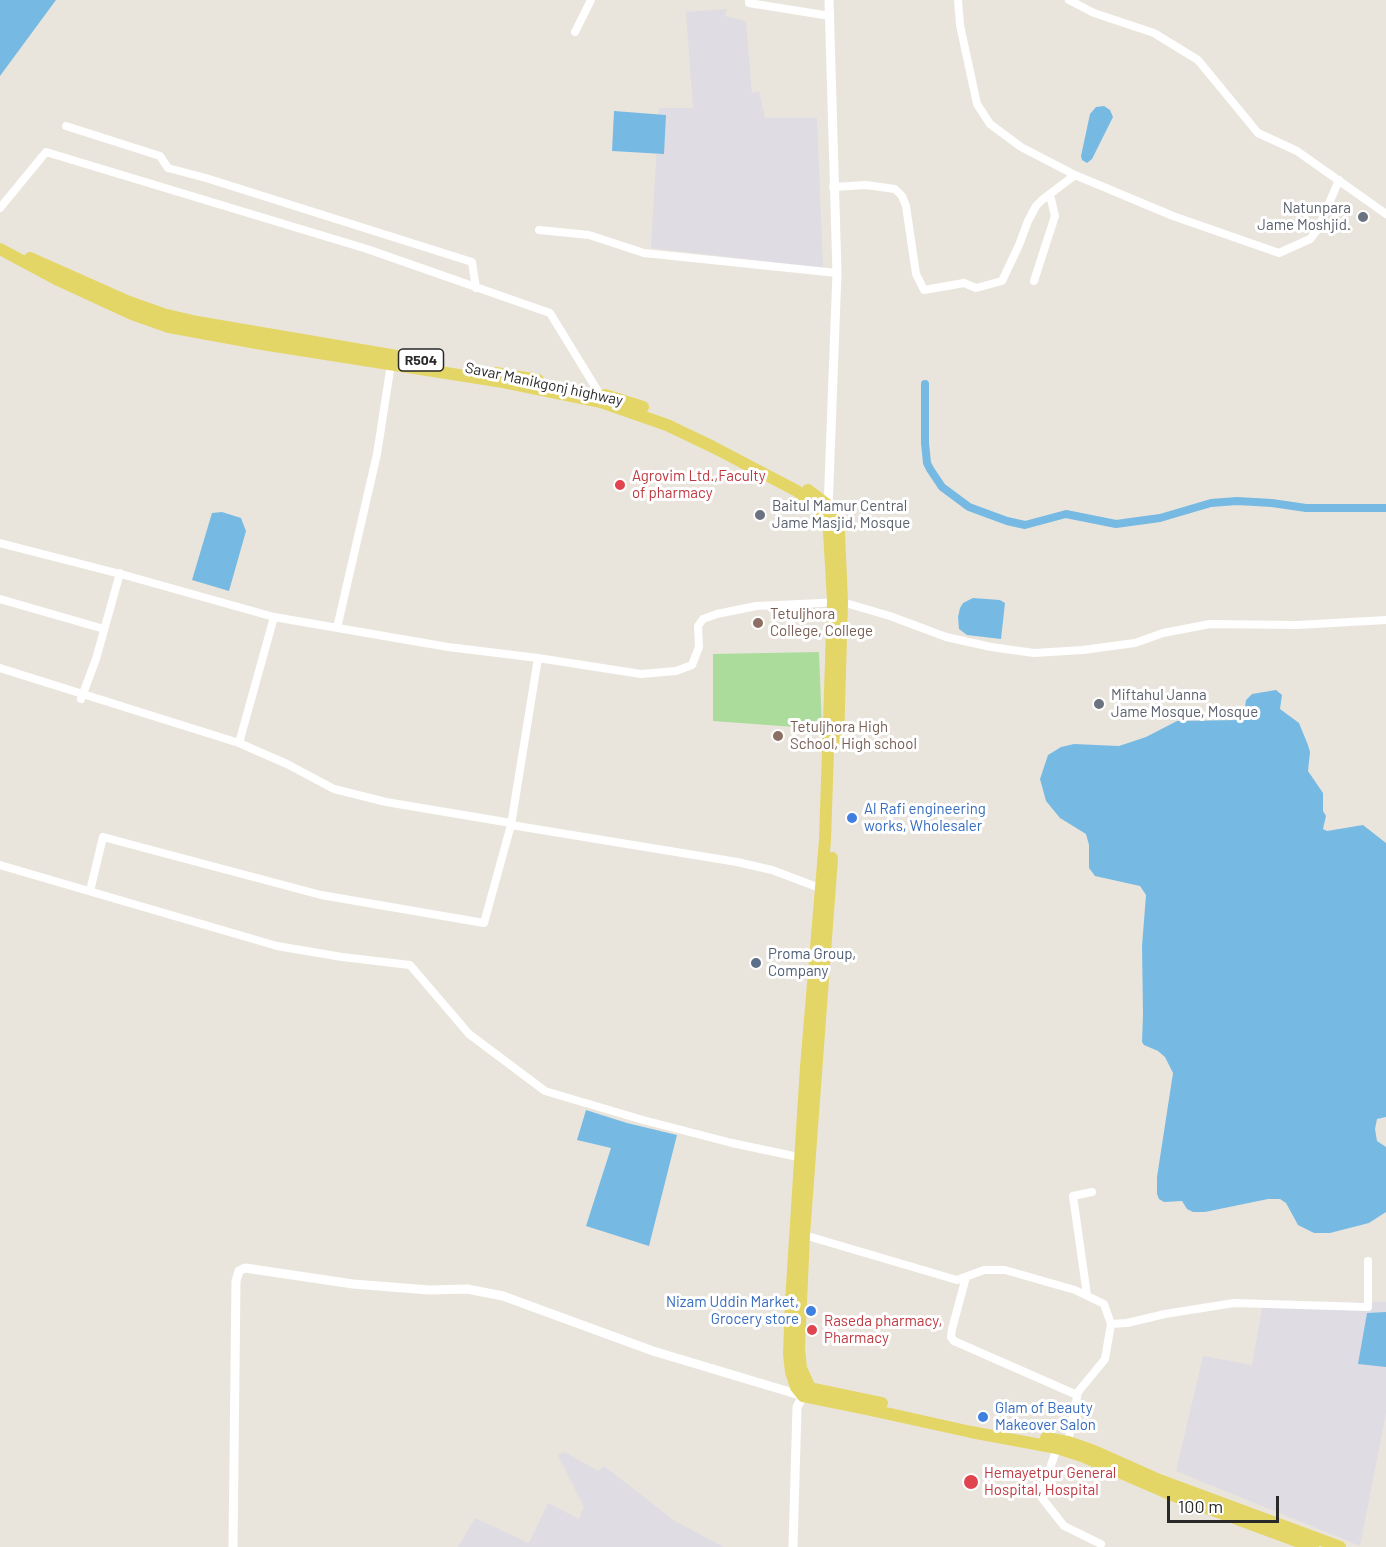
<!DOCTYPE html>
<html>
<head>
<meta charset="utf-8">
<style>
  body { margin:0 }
  #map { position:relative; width:1386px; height:1547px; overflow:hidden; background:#eae5dc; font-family:Barlow,sans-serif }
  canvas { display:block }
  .scale { position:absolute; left:1167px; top:1496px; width:112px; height:27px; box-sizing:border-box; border:3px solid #292929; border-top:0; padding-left:8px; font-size:18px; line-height:21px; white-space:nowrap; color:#292929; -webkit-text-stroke:4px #fff; paint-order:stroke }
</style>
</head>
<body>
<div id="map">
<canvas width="1386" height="1547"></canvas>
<div class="scale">100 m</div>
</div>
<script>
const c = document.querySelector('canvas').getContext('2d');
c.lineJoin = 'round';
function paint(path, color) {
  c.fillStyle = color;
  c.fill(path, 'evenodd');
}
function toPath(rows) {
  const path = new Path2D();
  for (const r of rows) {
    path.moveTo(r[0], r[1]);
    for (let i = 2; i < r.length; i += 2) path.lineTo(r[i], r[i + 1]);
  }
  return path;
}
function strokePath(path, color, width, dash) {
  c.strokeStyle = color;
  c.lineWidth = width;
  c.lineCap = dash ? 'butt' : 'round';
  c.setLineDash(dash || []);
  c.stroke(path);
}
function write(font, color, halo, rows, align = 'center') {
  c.font = font + ' Barlow,sans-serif';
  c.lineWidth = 6;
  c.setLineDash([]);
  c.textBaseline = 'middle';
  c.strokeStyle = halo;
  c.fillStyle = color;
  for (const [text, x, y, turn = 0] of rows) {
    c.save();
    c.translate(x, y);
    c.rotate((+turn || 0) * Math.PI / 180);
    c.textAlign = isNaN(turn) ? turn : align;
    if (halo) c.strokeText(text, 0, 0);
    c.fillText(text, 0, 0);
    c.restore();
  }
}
paint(toPath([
  [727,9,725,16,746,21,752,93,759,91,765,118,817,118,823,268,651,248,659,108,693,108,686,12],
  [1386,1302,1386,1413,1360,1546,1176,1471,1203,1356,1252,1365,1263,1303],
  [565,1452,598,1471,604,1466,675,1521,724,1547,458,1547,475,1518,529,1543,548,1503,579,1519,584,1507,558,1455]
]), '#dfdce3');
paint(toPath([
  [819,652,822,729,713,721,713,654]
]), '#abdc9c');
paint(toPath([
  [0,0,56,0,0,76],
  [1104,106,1110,110,1113,117,1092,159,1087,163,1082,160,1081,156,1090,114,1096,107],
  [614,111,666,115,664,154,612,151],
  [222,512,241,518,246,531,229,591,192,580,212,513],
  [973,598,1000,600,1005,603,1001,639,967,635,959,629,958,617,960,608,963,603],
  [1276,690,1282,695,1280,709,1299,723,1308,745,1310,752,1308,771,1323,793,1323,811,1326,816,1323,829,1327,831,1363,825,1386,843,1386,1117,1377,1119,1375,1129,1377,1141,1386,1147,1386,1212,1369,1223,1330,1233,1314,1233,1298,1225,1286,1203,1280,1199,1268,1199,1205,1212,1193,1212,1187,1209,1182,1201,1164,1202,1159,1199,1157,1194,1157,1177,1173,1073,1165,1057,1158,1051,1144,1045,1142,1042,1143,1015,1142,946,1146,895,1140,886,1095,876,1089,868,1089,845,1086,834,1060,818,1046,801,1040,779,1048,755,1061,747,1074,744,1119,746,1146,737,1177,721,1240,720,1244,714,1246,700,1252,694],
  [586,1110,627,1123,677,1135,649,1246,586,1226,611,1148,577,1140],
  [1386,1312,1386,1367,1358,1364,1367,1313]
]), '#76bae4');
strokePath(toPath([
  [925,384,925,443,927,463,930,469,942,487,969,507,1007,521,1025,525,1066,514,1116,524,1160,518,1211,503,1237,501,1272,503,1306,508,1386,508]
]), '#76bae4', 8);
strokePath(toPath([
  [749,0,749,3,830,16],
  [958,0,960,25,977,104,990,124,1021,147,1075,175,1173,216,1279,253,1310,239,1318,229,1339,180],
  [1069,0,1094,13,1154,33,1198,60,1258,133,1297,151,1386,214],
  [575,32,591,0],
  [66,126,160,156,168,168,206,178,472,262,476,288],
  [833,187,866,185,895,189,902,196,906,206,916,274,924,290,964,283,976,288,1002,281,1019,245,1028,221,1036,206,1042,200,1075,175],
  [0,208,46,152,367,249,550,313,599,393],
  [539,230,589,235,644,253,837,273],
  [1034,281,1055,216,1050,195],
  [0,543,128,576,274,617,448,647,538,658,641,674,676,671,692,665,699,647,698,626,703,619,717,614,756,606,842,602,890,616,946,637,991,647,1034,653,1083,650,1135,643,1163,633,1210,624,1297,625,1386,620],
  [0,599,104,629],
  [337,628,377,454,391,364],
  [0,668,239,743,274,617],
  [81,699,96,659,120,573],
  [239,743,287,764,334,789,386,802,511,823],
  [511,825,737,862,772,870,825,890],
  [0,865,277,946,342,957,410,965,469,1034,545,1091,643,1120,732,1143,803,1158],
  [90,891,103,837,321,895,484,923,511,825,538,658],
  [804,1235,957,1280,984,1270,1005,1270,1075,1290,1104,1304,1111,1324,1127,1323,1165,1314,1234,1303,1368,1307,1368,1261],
  [966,1277,952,1329,951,1337,954,1341,1077,1395],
  [1087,1295,1073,1196,1092,1192],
  [1068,1442,1078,1392,1105,1359,1111,1324],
  [1057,1448,1042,1491,1042,1498,1064,1526,1101,1544]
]), '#fff', 8);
strokePath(toPath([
  [828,509,837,273,829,0],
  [233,1547,236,1281,239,1271,245,1268,353,1284,429,1290,467,1289,503,1296,653,1351,803,1396,797,1407,793,1547]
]), '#fff', 9);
strokePath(toPath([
  [0,249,56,279,132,314,169,327,262,344,503,382,601,402,667,425,713,447,797,491,813,503,826,517,829,532,833,601,825,840,806,1067,791,1302,789,1354,791,1372,796,1387,803,1396,867,1409,971,1432,1057,1448,1082,1456,1172,1495,1313,1547],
  [30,258,129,302,163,314,197,322,420,360],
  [496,373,538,380],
  [605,395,643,407],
  [808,490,829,506,839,533,842,602,838,742],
  [810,1388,801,1368,799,1348,804,1235,832,858],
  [810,1388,882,1403],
  [1046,1438,1068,1442,1094,1451,1159,1480,1340,1547]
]), '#e4d666', 12);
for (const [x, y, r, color] of [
  [1363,217,6,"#6b7280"],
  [620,485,6,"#e0444e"],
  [760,515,6,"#6b7280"],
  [758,623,6,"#8d6e63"],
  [1099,704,6,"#6b7280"],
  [778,736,6,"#8d6e63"],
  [852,818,6,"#3f7fe0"],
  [756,963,6,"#5c6f8a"],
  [811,1311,6,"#3f7fe0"],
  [812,1330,6,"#e0444e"],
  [983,1417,6,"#3f7fe0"],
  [971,1482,8,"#e0444e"]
]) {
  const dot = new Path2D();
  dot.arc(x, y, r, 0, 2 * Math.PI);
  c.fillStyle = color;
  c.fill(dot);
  strokePath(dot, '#fff', 2);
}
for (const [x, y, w] of [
  [421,360,45]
]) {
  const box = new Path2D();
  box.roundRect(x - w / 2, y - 11, w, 22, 4.5);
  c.fillStyle = '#fff';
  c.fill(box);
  strokePath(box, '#292929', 1.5);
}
write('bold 14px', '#292929', null, [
  ["R504",421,360]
]);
write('15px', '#5b616d', '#fff', [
  ["Natunpara",1351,208,"right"],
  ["Jame Moshjid.",1351,225,"right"],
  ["Baitul Mamur Central",772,506],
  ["Jame Masjid, Mosque",772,523],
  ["Miftahul Janna",1111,695],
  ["Jame Mosque, Mosque",1111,712]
], 'left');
write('15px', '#292929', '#fff', [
  ["Savar Manikgonj highway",544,384,12]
]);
write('15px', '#be3a42', '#fff', [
  ["Agrovim Ltd.,Faculty",632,476],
  ["of pharmacy",632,493],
  ["Raseda pharmacy,",824,1321],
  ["Pharmacy",824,1338],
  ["Hemayetpur General",984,1473],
  ["Hospital, Hospital",984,1490]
], 'left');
write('15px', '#785e54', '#fff', [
  ["Tetuljhora",770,614],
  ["College, College",770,631],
  ["Tetuljhora High",790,727],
  ["School, High school",790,744]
], 'left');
write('15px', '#366cbe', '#fff', [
  ["Al Rafi engineering",864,809],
  ["works, Wholesaler",864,826],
  ["Nizam Uddin Market,",799,1302,"right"],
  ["Grocery store",799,1319,"right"],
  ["Glam of Beauty",995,1408],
  ["Makeover Salon",995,1425]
], 'left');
write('15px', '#4e5e75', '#fff', [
  ["Proma Group,",768,954],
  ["Company",768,971]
], 'left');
</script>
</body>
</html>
